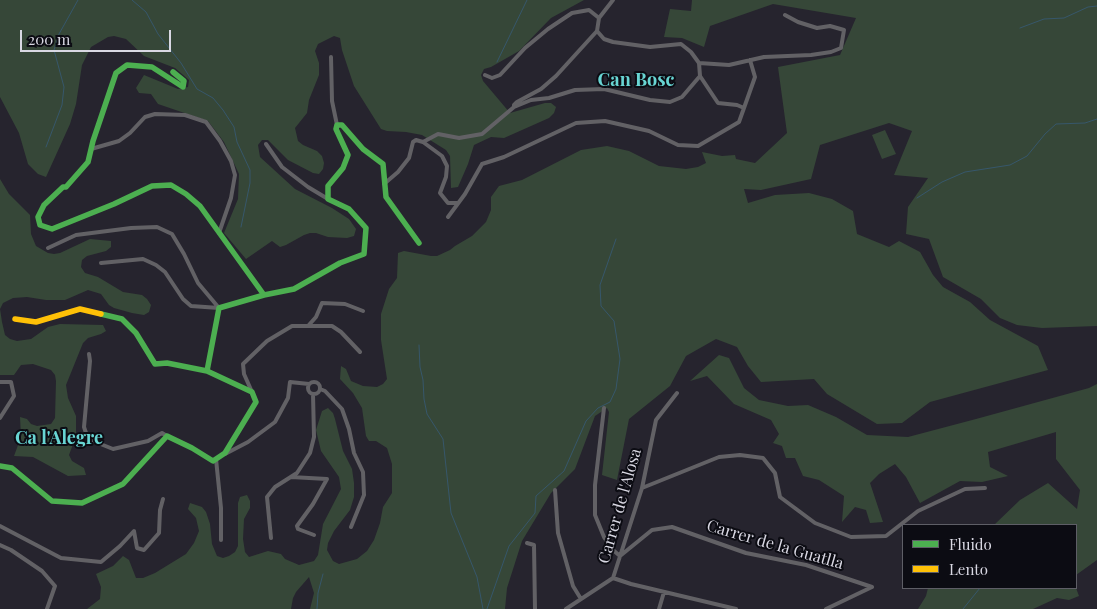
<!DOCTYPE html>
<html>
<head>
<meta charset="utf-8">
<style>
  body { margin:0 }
  #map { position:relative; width:1097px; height:609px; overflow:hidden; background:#26242e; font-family:"Playfair Display",serif }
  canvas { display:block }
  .legend { position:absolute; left:902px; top:524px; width:175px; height:65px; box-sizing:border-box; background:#0c0c13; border:1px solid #5e5e66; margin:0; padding:6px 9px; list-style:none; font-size:15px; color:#d9d8e3 }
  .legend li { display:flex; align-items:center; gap:10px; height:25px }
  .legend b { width:25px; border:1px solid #5e5e66 }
  .scale { position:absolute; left:20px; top:30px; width:151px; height:22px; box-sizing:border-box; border:2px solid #d9d8e3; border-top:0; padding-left:6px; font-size:15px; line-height:18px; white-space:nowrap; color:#d9d8e3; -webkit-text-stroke:4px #0c0c13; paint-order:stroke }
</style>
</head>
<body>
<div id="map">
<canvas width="1097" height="609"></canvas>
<ul class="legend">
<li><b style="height:6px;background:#4caf50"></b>Fluido</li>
<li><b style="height:6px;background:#ffc107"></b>Lento</li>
</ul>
<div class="scale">200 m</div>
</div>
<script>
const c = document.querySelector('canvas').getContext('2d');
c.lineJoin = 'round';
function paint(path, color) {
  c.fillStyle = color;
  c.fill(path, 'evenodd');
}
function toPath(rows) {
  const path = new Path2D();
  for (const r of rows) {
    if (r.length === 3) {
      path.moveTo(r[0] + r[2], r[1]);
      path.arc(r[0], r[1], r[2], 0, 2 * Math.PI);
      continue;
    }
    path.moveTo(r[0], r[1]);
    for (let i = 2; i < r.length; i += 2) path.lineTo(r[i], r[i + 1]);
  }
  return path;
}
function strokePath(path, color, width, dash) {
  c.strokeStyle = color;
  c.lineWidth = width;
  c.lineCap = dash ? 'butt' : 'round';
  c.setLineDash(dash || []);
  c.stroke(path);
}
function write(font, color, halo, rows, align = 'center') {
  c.font = font + ' "Playfair Display",serif';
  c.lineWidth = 4;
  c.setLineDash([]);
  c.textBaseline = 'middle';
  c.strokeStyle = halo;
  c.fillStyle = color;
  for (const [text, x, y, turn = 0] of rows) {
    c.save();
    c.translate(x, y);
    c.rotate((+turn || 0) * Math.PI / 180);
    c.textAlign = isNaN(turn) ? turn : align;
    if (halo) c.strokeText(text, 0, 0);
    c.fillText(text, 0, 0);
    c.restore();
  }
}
paint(toPath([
  [0,0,584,0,551,18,519,51,491,67,484,69,481,75,483,81,510,113,545,103,551,103,556,107,554,113,549,118,504,138,491,137,474,145,468,164,458,187,451,188,450,156,446,150,422,135,406,132,387,131,381,129,354,86,342,50,340,38,334,36,318,44,315,51,319,63,319,75,309,100,307,113,295,128,298,141,303,145,317,151,322,156,324,163,323,169,319,174,313,173,288,160,268,140,262,140,258,145,260,157,295,189,332,208,349,219,356,229,354,236,347,238,328,237,316,233,310,233,304,235,286,245,280,247,272,241,246,259,224,233,238,199,239,174,224,142,208,121,158,104,151,94,139,93,136,88,144,75,178,89,188,87,189,80,175,68,144,56,126,39,114,36,108,37,91,47,82,65,76,104,70,124,46,177,38,174,28,164,19,133,0,97],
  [692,0,1097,0,1097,326,1042,328,1017,325,1000,318,981,299,943,277,929,239,906,234,908,207,928,178,894,175,912,131,889,123,820,145,811,179,761,190,744,189,748,203,775,195,809,193,832,199,853,211,857,234,889,247,899,241,920,252,933,275,943,287,970,302,990,320,1038,346,1048,370,930,402,902,423,877,424,827,394,814,379,761,382,748,366,737,347,716,339,686,356,670,386,629,419,617,480,602,475,609,412,607,408,595,416,575,469,551,493,522,541,507,588,505,609,310,609,314,593,309,577,296,592,293,598,291,609,87,609,100,599,101,587,96,574,113,566,123,556,129,560,136,578,143,578,155,573,186,554,194,543,199,531,196,518,188,509,190,503,202,507,206,512,210,524,212,544,217,556,223,558,229,556,235,552,238,546,238,503,240,497,247,495,250,501,250,508,244,519,243,539,245,552,249,557,268,551,281,554,285,559,299,565,314,561,318,555,323,524,341,489,339,477,321,451,316,430,322,411,328,408,333,413,335,419,343,451,352,469,354,483,354,497,350,510,334,531,328,543,327,550,333,561,339,564,357,559,367,551,374,540,380,523,383,507,392,493,392,464,387,448,376,441,369,441,366,436,362,408,353,393,340,379,341,366,346,369,351,381,363,386,377,387,383,384,387,379,381,340,381,314,389,289,397,278,398,253,404,251,431,256,437,256,450,250,455,246,472,236,486,222,491,210,491,197,499,186,522,180,581,150,607,146,629,151,659,166,686,169,698,167,706,163,702,152,722,156,735,155,736,159,755,163,787,133,778,67,840,55,856,18,773,4,710,26,704,47,682,38,664,37,670,9,691,11],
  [885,130,896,154,882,159,872,135],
  [0,179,9,194,30,215,31,234,36,246,48,253,54,254,60,253,90,239,111,241,111,247,106,251,87,256,82,260,81,267,85,273,98,277,123,292,142,295,147,299,151,305,149,312,144,315,132,313,114,308,109,305,101,294,88,290,65,300,46,300,27,297,13,298,3,303,0,309,2,322,5,335,10,339,17,341,31,339,48,327,60,324,103,325,106,331,101,334,88,338,83,343,66,385,68,398,76,416,76,436,69,455,72,461,84,468,86,475,68,476,33,457,14,456,21,437,20,417,27,419,31,424,37,426,51,424,55,418,56,381,55,375,51,370,33,364,21,365,14,375,0,375],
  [719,355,729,358,744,388,759,400,788,406,808,405,836,417,867,435,908,437,976,419,1089,388,1097,384,1097,560,1076,575,1076,525,994,525,1020,500,1048,483,1077,509,1080,490,1056,459,1056,432,988,452,990,467,1008,476,982,482,960,481,920,503,906,477,895,464,879,474,870,483,883,522,870,523,866,510,855,507,842,522,844,496,819,480,803,476,795,458,786,458,782,446,773,443,779,434,771,420,734,404,707,376,690,381],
  [928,588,1076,588,1079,596,1069,600,1057,598,1033,609,918,609,926,596]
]), '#364738');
strokePath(toPath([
  [132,0,146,12,158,34,181,63,197,89,213,98,223,110,234,127,237,142,250,170,250,183,241,227],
  [1020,28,1044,19,1064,18,1088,7,1097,6],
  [497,62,527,0],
  [46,147,62,105,64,87,54,50,59,34,78,0],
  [917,198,942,182,965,172,1010,165,1027,156,1045,134,1056,124,1085,123,1097,119],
  [419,345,420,367,423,380,424,399,427,414,443,439,451,513,477,577,483,609],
  [317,609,318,593,323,574],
  [487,609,509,546,535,513,536,496,564,471,586,421,598,408,610,402,616,389,620,359,614,321,601,306,600,285,616,239],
  [963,609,980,588]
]), '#36576b', 1);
strokePath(toPath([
  [597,31,604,39,613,42,650,47,681,44,691,52,699,63,729,65,764,57,811,55,831,52,841,48,844,30,830,26,817,28,798,22,785,15],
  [331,57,332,101,337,125],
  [699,63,700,76,718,103,737,105,744,108],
  [485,75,492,78,500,75,525,48,548,29,572,13,589,10,599,18],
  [514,107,514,105,517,102,541,89,556,76,597,31,599,18,613,0],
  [423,142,438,134,459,138,482,134,514,107,531,100,549,98,575,90,604,89,650,100,670,102,682,97,700,76],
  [266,144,282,167,308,187,328,199],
  [91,149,119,141,130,133,145,117,155,114,185,115,206,122,220,141,231,161,235,175,231,198,219,233],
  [384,184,398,172,409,158,413,142,416,140,423,142,442,156,447,166,446,177,440,193,448,203,458,203],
  [448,217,465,194,482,164,504,157,576,123,605,121,649,131,678,145,698,146,739,122,755,77,750,60],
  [48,248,76,235,131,228,157,227,172,234,184,254,198,283,219,308],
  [101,263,143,259,156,265,165,272,183,299,191,306,219,308],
  [308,326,316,317,322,303,345,304,363,311],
  [89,354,90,361,84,427,88,439,113,449,148,441,162,433,167,436],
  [314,388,6],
  [0,382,11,382,14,396,0,418],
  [320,389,325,391,342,409,349,429,354,453,363,472,364,495,351,527],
  [252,392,244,374,243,364,267,341,292,326,332,326,341,332,360,352],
  [604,408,595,485,595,515,604,537,613,550,620,556,652,530,672,527,746,553,806,565,872,587],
  [225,454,248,442,275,422,288,398,290,382,309,384],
  [216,459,221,508,221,540],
  [291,477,327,479,313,504,297,526,298,529,314,535],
  [642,488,719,457,740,455,763,458,775,473,780,497,815,523,851,537,886,536,918,511,965,489,985,488],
  [555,490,558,533,573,586,581,599],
  [0,526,61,558,101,562,120,546,134,531,137,548,144,550,159,533,160,510,163,499],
  [271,538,267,497,275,487,297,473,310,453,314,437,313,394],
  [527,543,534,545,535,609],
  [0,545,11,550,42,571,55,586,47,609],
  [613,578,631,584,736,609],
  [566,609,613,578,642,488,656,420,677,393],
  [659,609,664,592],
  [826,609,872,587]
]), '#626165', 4);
strokePath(toPath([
  [173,72,184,81,183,87,152,67,127,65,116,73,93,141,88,162,66,187,63,187,44,205,38,217,40,225,52,229,114,204,152,186,171,185,186,194,200,206,264,295],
  [207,371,219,308,264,295,294,289,340,263,364,254,366,228,349,209,328,199,328,186,343,168,348,155,336,129,337,125,342,125,363,149,383,164,386,197,419,243],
  [0,466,12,468,52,501,82,503,123,484,167,436,192,448,213,461,225,453,256,402,252,392,207,371,167,363,155,364,136,333,122,319,101,314]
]), '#4caf50', 5.5);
strokePath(toPath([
  [15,319,36,322,80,309,101,314]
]), '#ffc107', 5.5);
write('16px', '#d9d8e3', '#0c0c13', [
  ["Carrer de l'Alosa",620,506,-74],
  ["Carrer de la Guatlla",775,545,16]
]);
write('bold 18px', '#68d5d3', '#0c0c13', [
  ["Can Bosc",636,80],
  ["Ca l'Alegre",59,438]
]);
</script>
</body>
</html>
